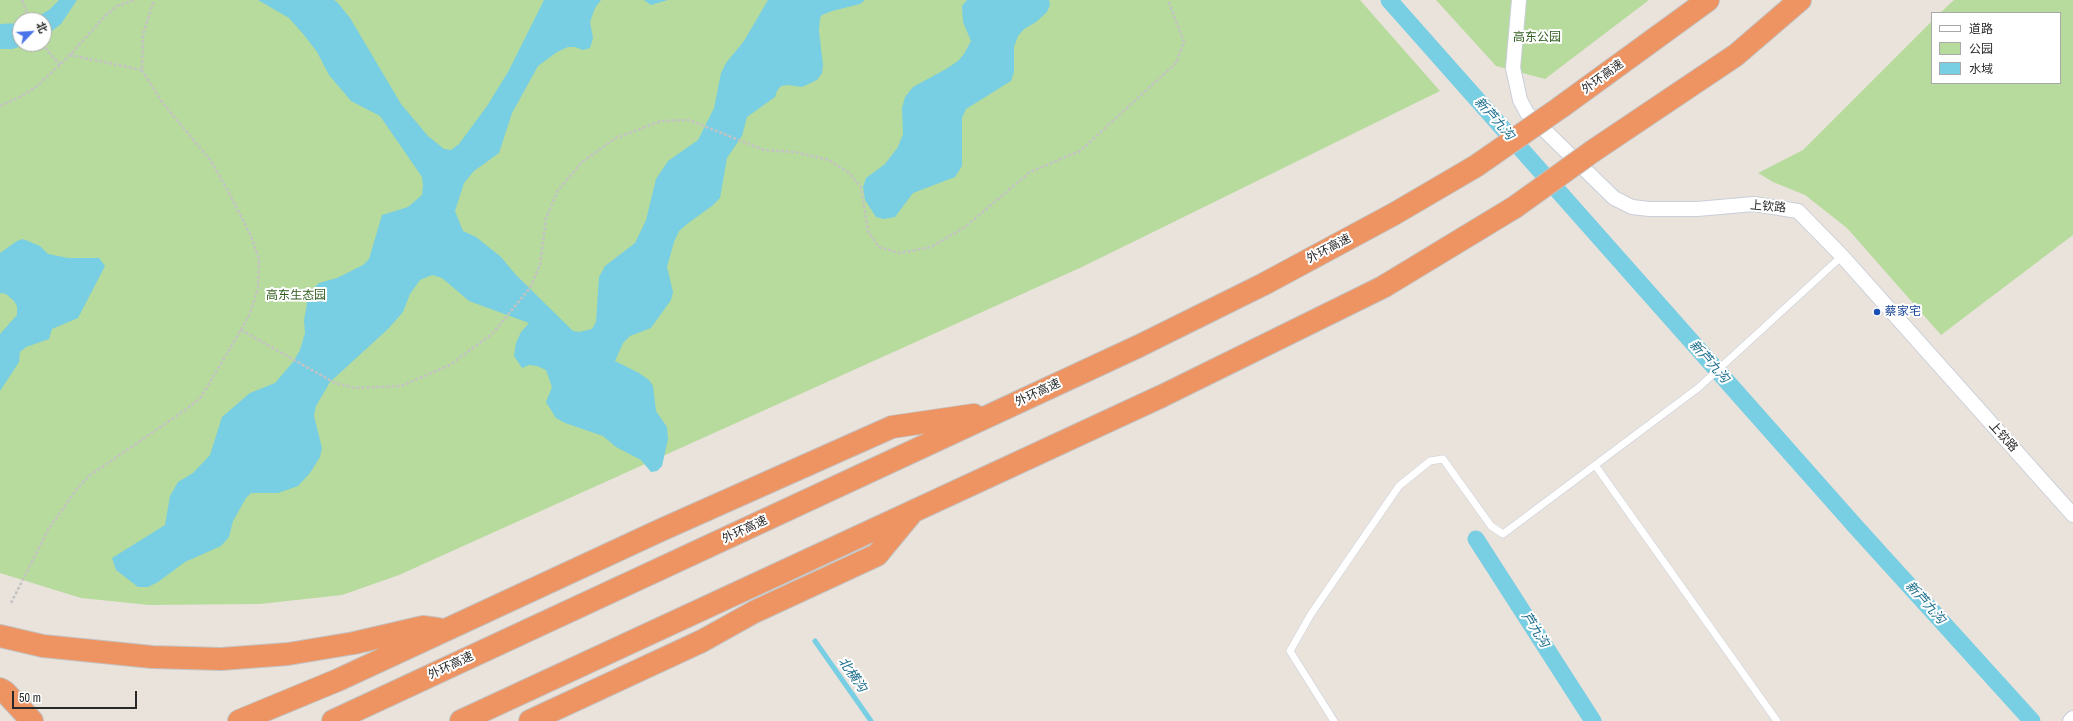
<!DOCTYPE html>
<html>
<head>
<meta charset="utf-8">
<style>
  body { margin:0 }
  #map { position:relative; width:2073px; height:721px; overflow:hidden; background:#eae3dc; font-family:"Archivo Narrow","Noto Sans SC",sans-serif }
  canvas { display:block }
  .legend { position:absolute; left:1931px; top:12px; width:130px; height:72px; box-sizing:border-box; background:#fff; border:1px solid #a9a9a9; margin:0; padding:5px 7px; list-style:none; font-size:12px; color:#292929 }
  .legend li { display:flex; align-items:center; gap:8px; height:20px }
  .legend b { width:20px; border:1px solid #a9a9a9 }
  .north { position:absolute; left:12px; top:12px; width:40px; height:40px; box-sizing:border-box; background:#fff; border:1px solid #a9a9a9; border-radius:50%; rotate:65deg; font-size:11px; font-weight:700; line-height:16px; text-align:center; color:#292929 }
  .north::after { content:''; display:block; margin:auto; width:14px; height:18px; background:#4b74e8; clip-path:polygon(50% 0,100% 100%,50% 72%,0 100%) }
  .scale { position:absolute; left:12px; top:691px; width:125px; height:18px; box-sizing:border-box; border:2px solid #292929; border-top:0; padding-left:5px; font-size:12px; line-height:14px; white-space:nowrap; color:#292929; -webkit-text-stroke:3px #fff; paint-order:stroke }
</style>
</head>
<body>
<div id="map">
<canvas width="2073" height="721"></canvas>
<ul class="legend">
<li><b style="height:5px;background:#fff"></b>道路</li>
<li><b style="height:11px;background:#b7db9d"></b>公园</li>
<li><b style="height:11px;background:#78cee2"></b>水域</li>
</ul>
<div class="north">北</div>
<div class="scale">50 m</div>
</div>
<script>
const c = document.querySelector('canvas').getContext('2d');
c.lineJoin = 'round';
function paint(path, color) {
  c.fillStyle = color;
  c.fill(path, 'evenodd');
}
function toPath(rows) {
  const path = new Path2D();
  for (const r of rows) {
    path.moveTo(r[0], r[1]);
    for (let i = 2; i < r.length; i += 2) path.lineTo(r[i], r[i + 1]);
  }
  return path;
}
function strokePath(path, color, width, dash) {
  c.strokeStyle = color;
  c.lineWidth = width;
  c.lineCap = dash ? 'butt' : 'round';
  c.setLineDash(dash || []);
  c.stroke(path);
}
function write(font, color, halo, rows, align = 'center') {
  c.font = font + ' "Archivo Narrow","Noto Sans SC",sans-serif';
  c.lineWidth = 4;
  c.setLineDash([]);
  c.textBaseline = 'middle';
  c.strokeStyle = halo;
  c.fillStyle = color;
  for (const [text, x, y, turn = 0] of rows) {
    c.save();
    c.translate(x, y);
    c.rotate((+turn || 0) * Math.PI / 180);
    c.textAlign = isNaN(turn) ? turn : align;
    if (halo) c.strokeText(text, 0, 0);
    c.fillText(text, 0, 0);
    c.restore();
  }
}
paint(toPath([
  [0,0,1360,0,1440,91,1082,267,399,575,342,595,260,604,149,605,81,598,0,573],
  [20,20,44,20,44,44,20,44],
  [1436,0,1649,0,1545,79,1496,66],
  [1954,0,2073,0,2073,235,1941,335,1847,228,1805,195,1773,182,1758,173,1803,150,1932,21,1932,83,2060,83,2060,13,1940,13]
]), '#b7db9d');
paint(toPath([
  [59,0,77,0,61,24,44,37,44,20,31,20,49,10],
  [258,0,334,0,338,3,350,18,401,104,428,136,444,149,451,150,459,144,487,106,508,72,544,0,601,0,595,8,590,22,593,38,590,48,583,50,575,47,568,47,557,52,538,66,512,113,499,153,474,171,464,183,455,211,463,231,476,237,501,257,516,275,573,331,579,332,592,329,596,322,599,277,605,266,635,243,646,220,656,179,668,161,698,140,714,108,721,73,726,63,744,41,768,0,865,0,860,4,832,11,822,15,820,18,819,31,823,65,822,73,817,80,802,87,788,85,781,86,777,91,775,97,747,117,742,136,727,158,720,198,712,206,687,224,679,231,674,242,667,267,673,292,671,300,651,328,630,336,623,343,615,361,639,373,649,380,653,386,656,411,667,427,668,439,662,466,657,471,651,472,641,460,616,447,603,436,565,423,556,418,546,402,552,387,546,370,537,366,529,365,522,368,514,356,516,343,521,332,529,323,469,301,442,278,432,275,420,280,410,294,403,312,388,329,330,382,316,406,314,416,322,448,320,457,310,473,298,486,278,493,251,493,246,498,233,521,229,537,221,546,185,562,158,582,148,587,138,587,116,570,112,558,165,525,170,496,178,482,193,473,210,455,222,417,250,393,275,383,293,362,300,350,305,333,304,320,308,298,313,289,319,283,337,278,363,265,369,259,382,215,408,207,422,195,423,185,422,177,380,116,351,101,329,75,317,52,304,35,289,18],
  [644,0,668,0,651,5],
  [967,0,1049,0,1050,5,1047,12,1036,22,1024,29,1018,36,1014,47,1014,72,1011,81,966,109,962,118,962,166,955,177,913,193,895,217,884,219,876,217,865,200,863,187,866,178,885,164,898,147,903,134,902,108,905,97,913,87,946,69,958,61,964,54,971,41,963,22,962,6],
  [20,23,20,44,31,44,12,49,0,49,0,24],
  [23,239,40,246,48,254,68,258,99,258,105,266,78,318,52,329,49,339,26,347,20,352,19,362,0,391,0,334,17,315,17,306,14,301,6,294,0,293,0,253,17,241]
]), '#78cee2');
strokePath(toPath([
  [815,641,871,721]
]), '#78cee2', 5);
strokePath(toPath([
  [1389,0,1856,527,2032,721],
  [1476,539,1593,721]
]), '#78cee2', 17);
const service = toPath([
  [1595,465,1777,721],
  [1334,721,1290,651,1311,614,1399,486,1430,461,1443,459,1491,526,1503,534,1698,388,1842,256]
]);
const minor = toPath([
  [1519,0,1513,68,1520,100,1527,113,1614,198,1632,207,1649,209,1697,209,1754,204,1798,211,1842,256,2073,515],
  [2070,721,2073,718]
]);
const motorway = toPath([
  [1561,107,1708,0],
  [1593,151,1736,55,1800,0],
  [0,636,43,646,152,657,221,659,288,654,354,643,423,627,438,629],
  [0,689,5,692,32,721],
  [239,721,338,680,661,530,892,427,974,415],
  [333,721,1139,346,1264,284,1394,214,1476,166],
  [461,721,1162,396,1383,287,1515,207],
  [530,721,702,641,754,612,877,555,910,515]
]);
strokePath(service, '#caced9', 8);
strokePath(minor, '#caced9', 16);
strokePath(motorway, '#c3c3c3', 24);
strokePath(toPath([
  [22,0,30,20],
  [42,44,60,65],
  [70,55,142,70],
  [0,106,22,96,37,86,70,55,105,16,117,6,134,0],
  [241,330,335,383,355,388,401,386,450,365,492,334,530,288,540,265,546,218,558,190,582,162,616,138,661,121,689,120,764,150,795,152,829,160,849,173,861,187,868,231,879,247,900,253,931,247,965,227,1030,172,1080,151,1176,63,1184,42,1168,0],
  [11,603,48,530,76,490,89,476,188,408,201,397,241,330,250,313,258,288,259,259,251,236,228,191,211,161,162,102,142,70,143,34,154,0]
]), '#c3c3c3', 2.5, [3, 2]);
strokePath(service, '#fff', 7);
strokePath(minor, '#fff', 14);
strokePath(motorway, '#ee9462', 22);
const motorwayBridge = toPath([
  [1476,166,1561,107],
  [1515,207,1593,151]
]);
strokePath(motorwayBridge, '#c3c3c3', 24, []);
strokePath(motorwayBridge, '#ee9462', 22);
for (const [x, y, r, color] of [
  [1877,312,4,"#1a4fb4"]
]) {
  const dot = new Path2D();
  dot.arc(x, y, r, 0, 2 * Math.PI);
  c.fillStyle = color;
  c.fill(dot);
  strokePath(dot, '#fff', 1.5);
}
write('12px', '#325e20', '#fff', [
  ["高东公园",1537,38],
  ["高东生态园",296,296]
]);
write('12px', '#292929', '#fff', [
  ["外环高速",1603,77,-36],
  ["上钦路",1768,207,5],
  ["外环高速",1329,249,-28],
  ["外环高速",1038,393,-25],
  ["上钦路",2003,437,48],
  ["外环高速",745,530,-25],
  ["外环高速",451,666,-25]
]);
write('12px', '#164399', '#fff', [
  ["蔡家宅",1885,312]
], 'left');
write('italic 13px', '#1a6d8b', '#fff', [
  ["新芦九沟",1494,119,48],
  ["新芦九沟",1709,362,48],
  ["新芦九沟",1925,603,48],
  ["芦九沟",1535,630,57],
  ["北横沟",852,675,55]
]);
</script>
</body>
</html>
